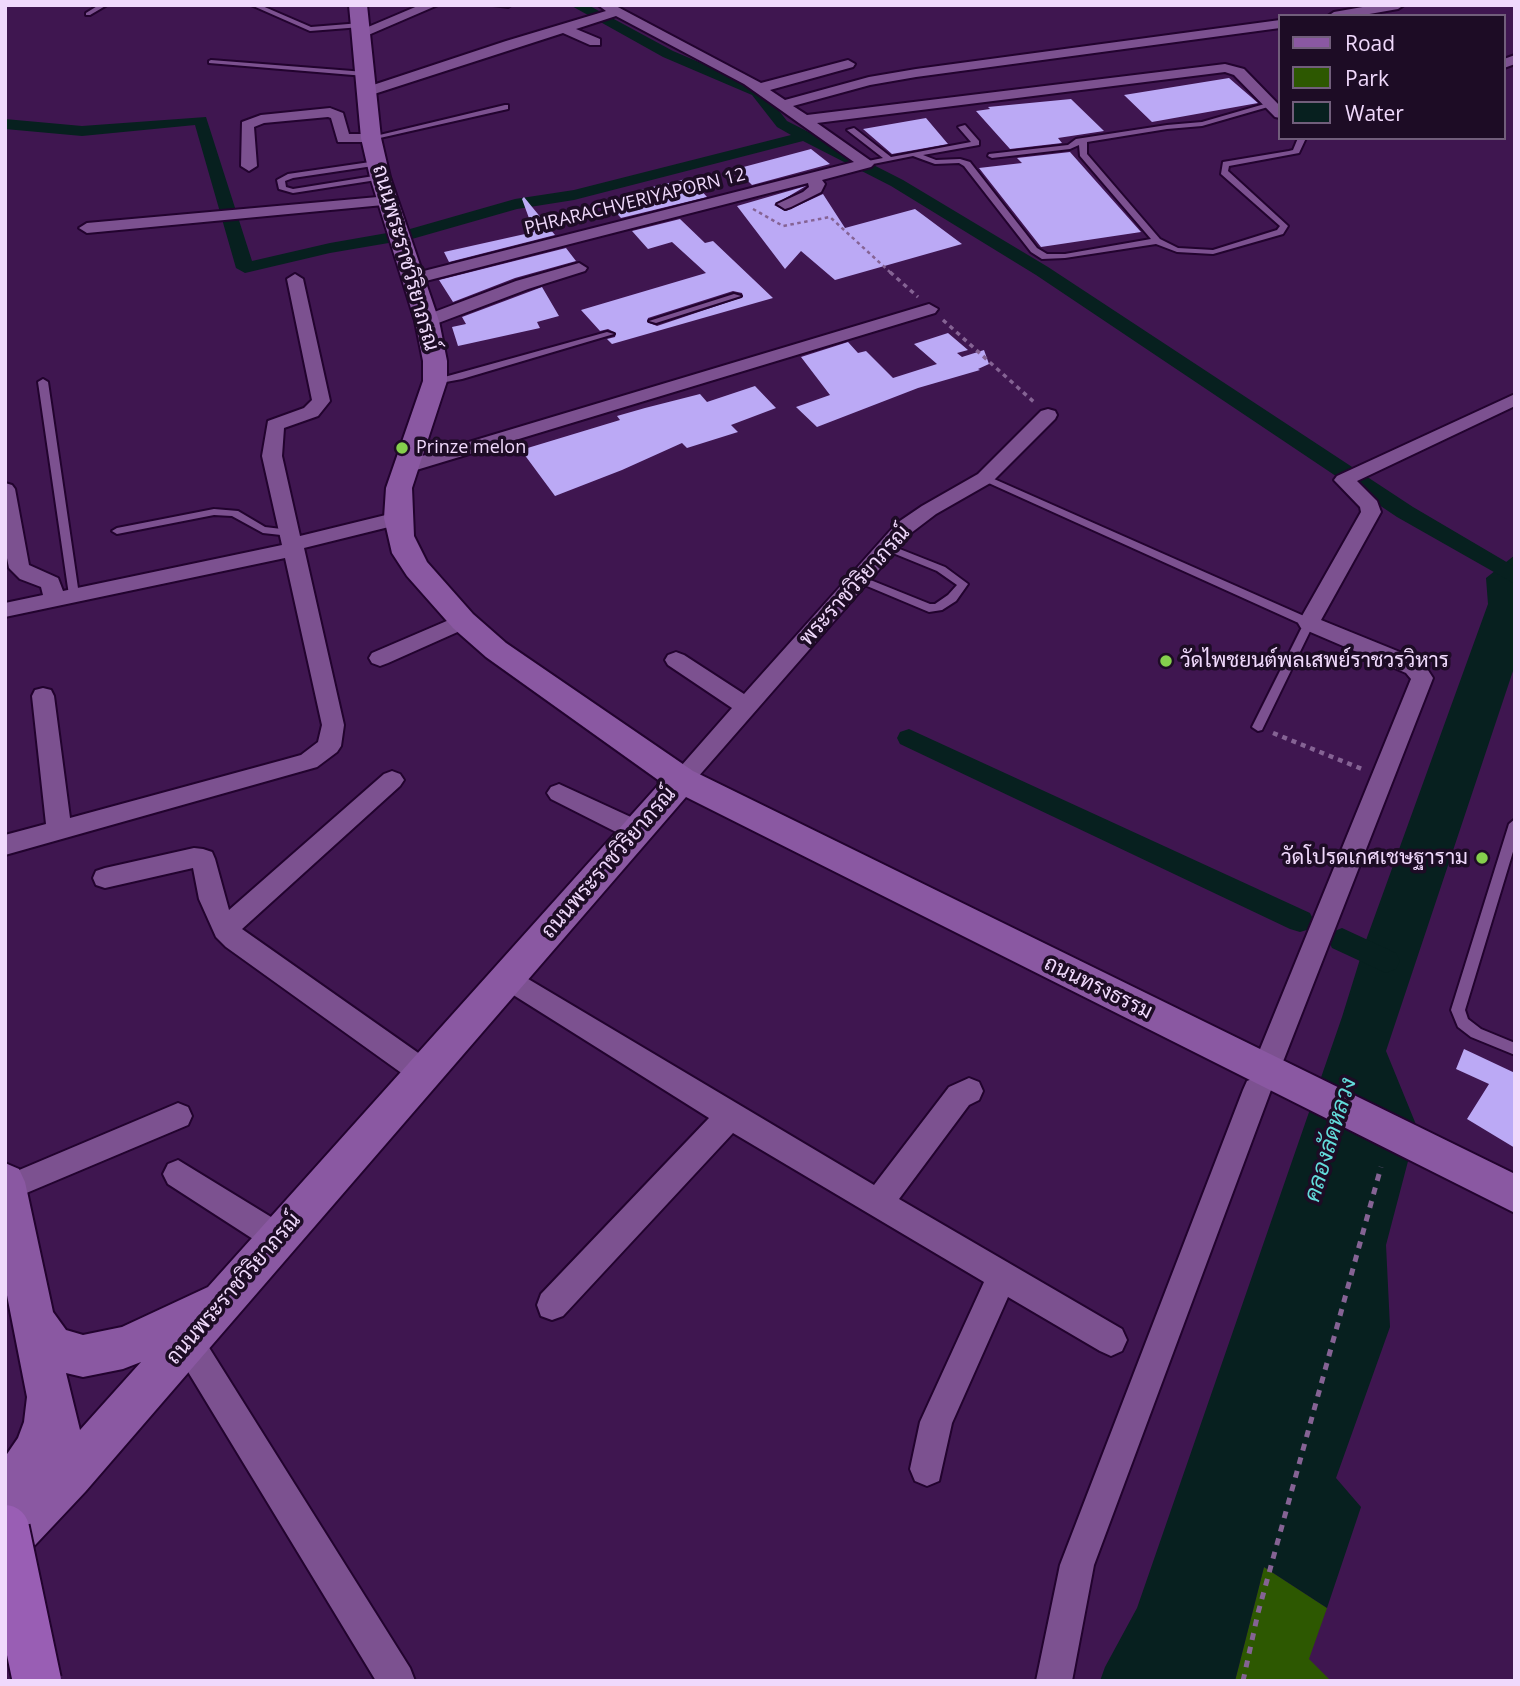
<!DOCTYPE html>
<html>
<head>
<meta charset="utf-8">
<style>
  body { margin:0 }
  #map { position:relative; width:1520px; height:1686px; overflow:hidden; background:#3f1650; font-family:"Open Sans",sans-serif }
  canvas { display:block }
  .frame { position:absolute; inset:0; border:7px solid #f0d9fc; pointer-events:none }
  .legend { position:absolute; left:1278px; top:14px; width:228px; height:126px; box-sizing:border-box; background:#1d0c25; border:2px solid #715e7b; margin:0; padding:9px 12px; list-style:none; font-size:21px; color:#f0d9fc }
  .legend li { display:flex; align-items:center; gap:14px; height:35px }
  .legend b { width:35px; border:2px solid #715e7b }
</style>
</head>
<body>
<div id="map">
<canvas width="1520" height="1686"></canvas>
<div class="frame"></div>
<ul class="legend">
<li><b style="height:9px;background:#8a58a2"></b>Road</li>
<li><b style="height:19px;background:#2d5801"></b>Park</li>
<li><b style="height:19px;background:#07201f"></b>Water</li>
</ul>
</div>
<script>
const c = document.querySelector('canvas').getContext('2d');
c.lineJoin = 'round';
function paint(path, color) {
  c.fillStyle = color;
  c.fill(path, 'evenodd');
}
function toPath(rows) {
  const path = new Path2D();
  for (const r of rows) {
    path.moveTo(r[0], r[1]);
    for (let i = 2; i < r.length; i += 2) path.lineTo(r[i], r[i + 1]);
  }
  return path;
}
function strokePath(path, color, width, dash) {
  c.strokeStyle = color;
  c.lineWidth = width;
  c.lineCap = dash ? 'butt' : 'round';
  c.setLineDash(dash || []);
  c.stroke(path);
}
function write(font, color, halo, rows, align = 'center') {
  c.font = font + ' "Open Sans",Sarabun,sans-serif';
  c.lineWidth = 7;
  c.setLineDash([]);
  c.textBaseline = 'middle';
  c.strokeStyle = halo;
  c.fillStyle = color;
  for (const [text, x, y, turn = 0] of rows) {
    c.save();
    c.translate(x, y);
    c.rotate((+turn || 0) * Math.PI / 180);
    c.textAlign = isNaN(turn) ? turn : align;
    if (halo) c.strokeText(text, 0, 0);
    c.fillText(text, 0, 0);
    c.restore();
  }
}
paint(toPath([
  [1264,1567,1327,1608,1309,1659,1331,1681,1235,1681]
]), '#2d5801');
paint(toPath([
  [1515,555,1515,665,1386,1051,1417,1127,1386,1245,1390,1327,1336,1478,1361,1507,1327,1608,1264,1567,1235,1681,1100,1681,1105,1667,1137,1608,1342,1017,1365,943,1488,604,1486,578]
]), '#07201f');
paint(toPath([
  [570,5,588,5,673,51,762,89,787,121,903,180,1048,267,1413,507,1515,567,1515,584,1397,517,1036,275,891,186,803,141,574,200,517,209,412,239,330,253,245,273,236,268,195,125,82,136,5,129,5,119,82,126,206,117,252,261,330,243,410,229,515,199,574,190,791,135,777,127,752,95,663,57,570,5],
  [909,729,1310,913,1314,921,1310,929,1300,932,1290,929,900,744,897,738,900,732,909,729],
  [1342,928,1396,953,1400,961,1396,969,1386,973,1332,948,1328,940,1332,932,1342,928]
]), '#07201f');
paint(toPath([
  [1229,78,1258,103,1152,122,1124,95],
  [1071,99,1104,131,1058,138,1062,143,1010,149,976,111,990,109,988,107],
  [926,118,948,144,892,154,863,129],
  [811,149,830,164,752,185,736,169],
  [1070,152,1141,232,1041,247,979,168,1022,163,1017,158],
  [690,178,707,197,621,218,611,207,648,200,640,190],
  [806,186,774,205,786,211,823,194,845,228,915,209,962,244,835,280,801,251,785,269,737,206],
  [524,197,555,235,449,262,444,252,534,232,522,199],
  [680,219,705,243,713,241,773,298,612,344,607,339,615,337,616,333,608,329,600,331,581,310,706,273,672,242,648,249,632,231],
  [733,291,742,293,743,297,657,326,647,322,648,318],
  [566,248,576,261,515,278,453,302,439,280],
  [542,287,559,316,537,322,540,328,458,346,452,327,466,324,462,317],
  [948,333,968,350,957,353,962,357,984,350,989,364,978,369,980,370,918,388,817,427,796,407,830,395,801,357,848,342,858,353,866,351,893,378,937,364,914,344],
  [755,386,776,408,731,425,738,432,687,448,682,443,622,470,555,496,521,450,620,420,617,416,645,408,700,394,707,402],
  [1464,1049,1515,1073,1515,1148,1467,1119,1489,1084,1456,1069]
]), '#bba9f5');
const lane = toPath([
  [99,5,107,5,90,15,86,15,86,13,99,5],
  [251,5,260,5,311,27,361,23,364,25,361,27,310,31,251,5],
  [493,5,511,5,508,7,493,5],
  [211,60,365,72,368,74,365,76,209,63,209,61,211,60],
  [1268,103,1275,105,1202,126,1167,129,1087,142,1087,154,1160,239,1178,248,1213,250,1277,230,1280,226,1221,174,1223,162,1289,151,1293,150,1298,138,1306,138,1299,153,1229,166,1228,171,1288,226,1283,234,1213,254,1177,252,1156,244,1065,258,1042,259,1031,252,964,166,959,163,935,164,913,156,863,166,863,162,883,158,847,130,854,128,891,157,971,142,958,127,965,125,979,141,979,145,923,155,936,160,960,159,970,162,1037,248,1047,254,1065,254,1151,239,1080,156,1079,145,1070,149,992,158,988,156,989,154,1068,145,1076,139,1167,125,1202,122,1268,103],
  [505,105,508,105,508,109,371,140,367,138,505,105],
  [377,161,380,161,380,165,293,178,285,181,286,187,293,189,380,175,383,175,383,179,293,193,279,189,277,180,288,174,377,161],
  [734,294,741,296,656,323,649,321,734,294],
  [607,332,614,334,462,379,435,384,430,381,607,332],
  [43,379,48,382,79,595,74,599,69,595,38,382,43,379],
  [985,475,1313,620,1314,623,1262,730,1258,731,1252,727,1303,625,982,480,980,478,985,475],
  [214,509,238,511,265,527,290,530,295,533,290,536,263,533,232,516,214,515,117,534,112,531,117,528,214,509],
  [887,544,945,567,968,584,956,601,942,610,929,612,855,581,855,577,863,577,930,604,935,604,948,595,957,585,937,571,883,549,883,545,887,544],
  [1515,819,1515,845,1465,1010,1468,1019,1481,1029,1515,1043,1515,1055,1471,1037,1458,1027,1451,1010,1509,824,1515,819]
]);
const street = toPath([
  [420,5,438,5,366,36,356,36,354,33,420,5],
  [598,5,614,5,761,83,848,60,855,64,853,67,770,90,785,100,869,77,916,69,1280,20,1280,28,916,77,870,85,793,106,807,115,1225,64,1244,69,1280,106,1280,118,1275,117,1234,75,1225,72,817,123,871,161,874,164,871,167,822,180,825,184,821,192,791,207,785,209,777,204,803,192,809,187,808,183,414,284,408,283,406,279,408,275,854,162,744,84,616,16,576,29,600,39,600,45,590,45,563,33,371,95,361,95,359,92,361,89,506,41,606,11,598,5],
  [1374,5,1404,5,1398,9,1358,16,1328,16,1334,12,1374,5],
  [1515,55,1515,64,1504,68,1504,59,1515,55],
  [330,108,343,113,349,134,371,134,378,138,371,142,338,142,331,118,328,117,264,123,254,127,257,166,249,171,241,166,242,122,261,115,330,108],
  [389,196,397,201,394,204,87,233,79,228,87,223,389,196],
  [579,263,587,268,585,271,528,289,433,325,421,325,418,321,421,317,516,281,579,263],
  [295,274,303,279,330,401,318,416,284,428,282,456,300,536,398,512,405,513,408,518,405,523,304,548,344,725,341,746,337,752,317,767,5,855,5,835,46,824,32,696,35,690,43,688,51,690,54,696,70,818,283,760,301,755,318,742,322,725,285,558,5,617,5,603,43,595,41,587,20,579,9,568,5,548,5,483,12,485,15,489,29,565,58,578,63,591,282,545,262,456,268,421,304,408,312,400,287,279,295,274],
  [929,304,938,309,935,313,413,471,406,473,396,467,399,463,929,304],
  [1515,394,1515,406,1357,481,1377,501,1381,512,1321,620,1422,661,1433,678,1284,1059,1280,1068,1270,1071,1260,1068,1256,1059,1411,679,1406,673,1301,628,1298,623,1361,512,1360,507,1334,480,1337,476,1515,394],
  [1048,409,1055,411,1057,415,1055,419,992,482,936,514,911,533,690,786,682,789,674,786,670,780,674,774,732,708,668,665,665,660,668,655,676,652,684,655,744,694,897,523,922,506,978,474,1041,411,1048,409],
  [463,614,471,616,474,621,471,626,388,663,380,666,372,663,369,658,372,653,463,614],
  [392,771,400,774,404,780,400,786,242,929,434,1064,438,1073,434,1082,424,1085,414,1082,226,947,216,937,199,899,193,868,105,888,96,885,93,878,96,871,105,868,194,848,203,849,212,852,215,859,229,910,384,774,392,771],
  [559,784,646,824,649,831,646,838,637,841,628,838,551,799,547,793,551,787,559,784],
  [508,967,874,1185,949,1087,969,1078,979,1082,983,1091,979,1100,969,1105,899,1199,1122,1329,1127,1340,1122,1351,1111,1356,1100,1351,1008,1297,952,1423,939,1481,927,1486,915,1481,910,1469,920,1422,984,1282,733,1133,563,1316,552,1320,541,1316,537,1305,541,1294,709,1118,499,986,495,978,499,970,508,967],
  [1257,1077,1267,1081,1271,1090,1094,1565,1072,1681,1036,1681,1060,1565,1243,1090,1247,1081,1257,1077],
  [178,1103,188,1107,192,1116,188,1125,5,1202,5,1176,178,1103],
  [178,1160,289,1228,293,1238,289,1248,278,1252,267,1248,168,1184,163,1174,168,1164,178,1160],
  [187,1325,198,1330,410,1668,415,1681,376,1681,176,1352,171,1341,176,1330,187,1325]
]);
const secondary = toPath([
  [349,5,367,5,381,138,390,177,439,321,447,361,447,381,412,488,414,536,427,562,473,614,506,643,693,771,1515,1174,1515,1213,686,797,85,1492,21,1560,5,1567,5,1457,18,1438,24,1422,27,1397,5,1285,5,1163,19,1169,25,1182,53,1312,66,1330,83,1335,122,1327,208,1287,661,782,486,657,453,628,407,576,392,553,384,518,386,488,423,381,423,361,415,321,370,177,361,138,349,5],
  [141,1362,80,1430,66,1373,83,1377,123,1369,141,1362]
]);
strokePath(lane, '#22032e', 4);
strokePath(street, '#22032e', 4);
strokePath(secondary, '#22032e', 4);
strokePath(toPath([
  [753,209,783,226,830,217,892,274]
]), '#856394', 2.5, [3.5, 3.5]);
strokePath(toPath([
  [890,272,918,297],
  [943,320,1035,403]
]), '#856394', 3.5, [4.5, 4.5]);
strokePath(toPath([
  [1273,733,1362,769]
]), '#856394', 4.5, [5, 5]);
strokePath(toPath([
  [1243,1681,1258,1613,1381,1167]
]), '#856394', 5, [7, 7]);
paint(lane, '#7c5190');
paint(street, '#7c5190');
paint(secondary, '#8a58a2');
const primaryBridge = toPath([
  [5,1529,37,1681]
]);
strokePath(primaryBridge, '#22032e', 52, []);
strokePath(primaryBridge, '#995eb4', 48);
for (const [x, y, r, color] of [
  [402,448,7,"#85cf4d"],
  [1166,661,7,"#85cf4d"],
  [1482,858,7,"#85cf4d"]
]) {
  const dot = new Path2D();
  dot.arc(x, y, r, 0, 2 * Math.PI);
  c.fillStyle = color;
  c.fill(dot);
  strokePath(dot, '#1d0c25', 2.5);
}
write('18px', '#f0d9fc', '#1d0c25', [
  ["PHRARACHVERIYAPORN 12",635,202,-14]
]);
write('18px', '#f0d9fc', '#1d0c25', [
  ["Prinze melon",416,448]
], 'left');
write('21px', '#f0d9fc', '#1d0c25', [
  ["ถนนพระราชวิริยาภรณ์",405,258,74],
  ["พระราชวิริยาภรณ์",855,586,-48],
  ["ถนนพระราชวิริยาภรณ์",609,863,-49],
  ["ถนนทรงธรรม",1098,988,26],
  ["ถนนพระราชวิริยาภรณ์",234,1289,-49]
]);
write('21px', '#f0d9fc', '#1d0c25', [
  ["วัดไพชยนต์พลเสพย์ราชวรวิหาร",1180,661],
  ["วัดโปรดเกศเชษฐาราม",1468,858,"right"]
], 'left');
write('italic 23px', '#63dcdb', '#1d0c25', [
  ["คลองลัดหลวง",1331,1140,-73]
]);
</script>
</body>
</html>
